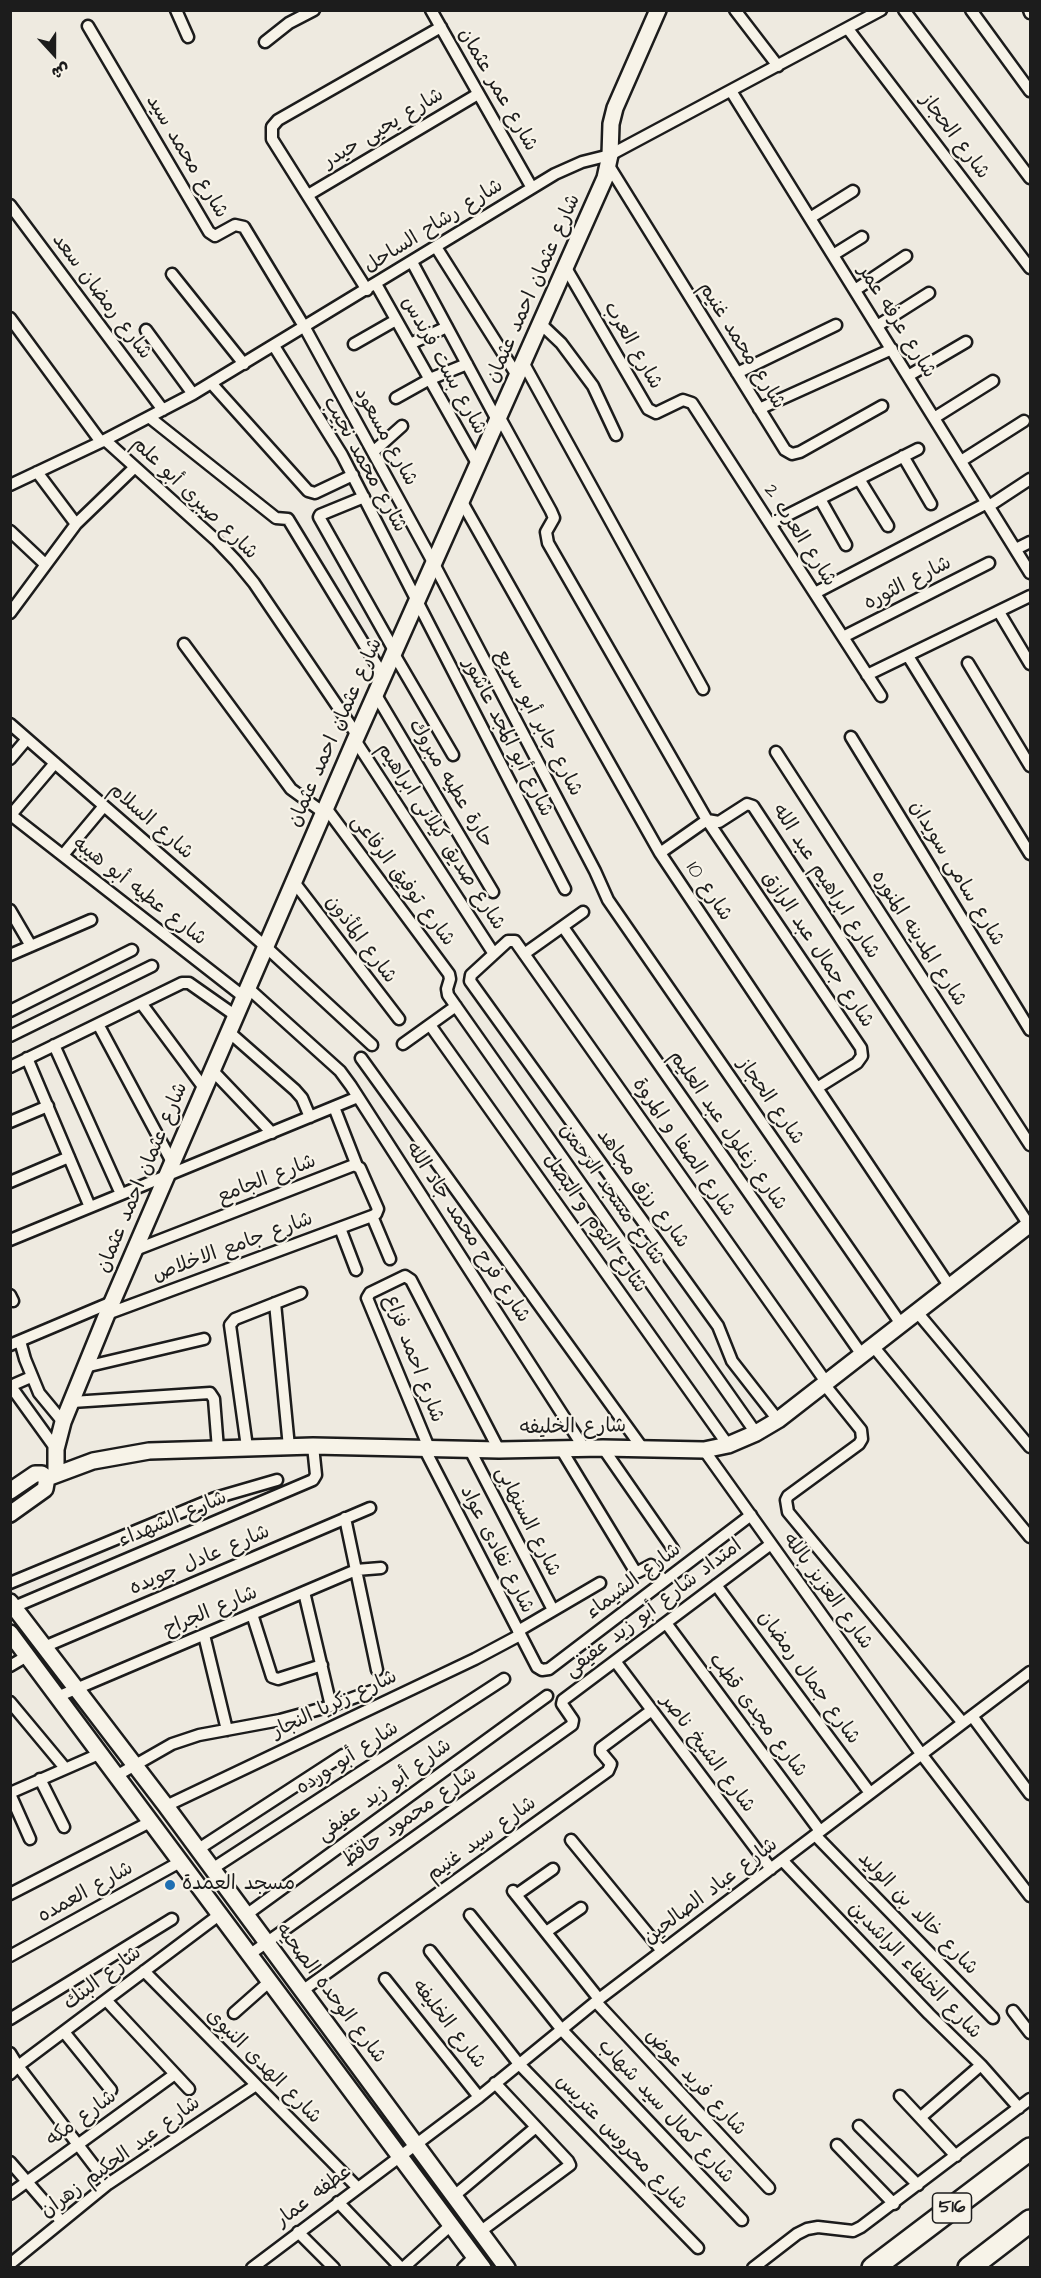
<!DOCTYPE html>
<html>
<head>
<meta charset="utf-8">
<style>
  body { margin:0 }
  #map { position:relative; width:1041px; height:2278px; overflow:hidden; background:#eeeae0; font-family:"Architects Daughter","Playpen Sans Arabic",sans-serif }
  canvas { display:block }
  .frame { position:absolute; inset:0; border:12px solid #1c1c1c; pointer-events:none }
  .north { position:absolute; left:24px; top:24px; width:60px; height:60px; -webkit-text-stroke:4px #f7f3e8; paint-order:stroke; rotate:159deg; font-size:16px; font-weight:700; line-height:24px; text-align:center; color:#1c1c1c }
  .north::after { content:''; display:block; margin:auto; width:21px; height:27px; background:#1c1c1c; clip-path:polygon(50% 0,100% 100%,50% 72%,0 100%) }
</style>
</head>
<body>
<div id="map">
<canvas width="1041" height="2278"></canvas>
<div class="frame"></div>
<div class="north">ش</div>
</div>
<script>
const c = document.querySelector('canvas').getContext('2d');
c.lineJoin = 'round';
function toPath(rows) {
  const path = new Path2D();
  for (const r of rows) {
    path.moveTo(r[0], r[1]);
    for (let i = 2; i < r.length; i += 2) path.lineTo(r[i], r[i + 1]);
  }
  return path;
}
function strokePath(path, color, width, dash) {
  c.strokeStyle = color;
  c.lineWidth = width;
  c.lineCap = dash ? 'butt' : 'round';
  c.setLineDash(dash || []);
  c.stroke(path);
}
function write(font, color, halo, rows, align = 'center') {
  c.font = font + ' "Architects Daughter","Playpen Sans Arabic",sans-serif';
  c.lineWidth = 4.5;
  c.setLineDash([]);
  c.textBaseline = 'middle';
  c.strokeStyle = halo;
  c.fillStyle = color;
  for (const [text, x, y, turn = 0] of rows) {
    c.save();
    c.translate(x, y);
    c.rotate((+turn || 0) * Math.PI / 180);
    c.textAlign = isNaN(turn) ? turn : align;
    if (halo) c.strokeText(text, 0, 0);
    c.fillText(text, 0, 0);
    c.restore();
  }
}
const street = toPath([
  [176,10,188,37],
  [431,10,532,188],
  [735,10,778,66],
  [904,10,1030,178],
  [971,10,1030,91],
  [1029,10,1030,13],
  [88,26,209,232,215,236,235,225,244,227,305,328,434,564,595,871,608,900,901,1324],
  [848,29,1030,268],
  [265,42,289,23,314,10],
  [731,91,1030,573],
  [609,166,785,450,792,454,800,452,882,406],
  [308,195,478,94],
  [10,205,163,410],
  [810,218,853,191],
  [436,247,518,377],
  [833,255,862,237],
  [412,262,498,422],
  [566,268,648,409,656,413,683,400,692,403,881,696],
  [172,274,244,364],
  [376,284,478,465],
  [367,290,272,139,272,127,278,120,441,27],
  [855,290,906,256],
  [10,318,101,442],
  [541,324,561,343,593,386,616,435],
  [877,326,929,293],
  [146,330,193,394],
  [354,344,396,320],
  [410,344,447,327],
  [274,346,342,455,565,889],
  [524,364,703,689],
  [737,373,836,325],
  [908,376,966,342],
  [211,383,308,491,315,493,353,475],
  [396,398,430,379,467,364],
  [759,409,892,349],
  [149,417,276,518,288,519,384,677],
  [500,418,551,511,554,518,546,532,548,543,707,820,861,1048,862,1056,857,1063,817,1088],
  [934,418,993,381],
  [105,440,217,541,236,561,254,583,357,735],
  [373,452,402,426],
  [903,456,931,504],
  [961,461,1024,421],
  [37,472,76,524],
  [859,479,888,526],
  [10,485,101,442,193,394,555,174,582,162,610,155,881,10],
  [364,497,320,515,319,517,395,652],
  [820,499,846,545],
  [462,502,660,853,950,1287],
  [989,506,1030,479],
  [770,524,918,449],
  [10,531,45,564],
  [1016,549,1030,542],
  [815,593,987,503],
  [999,612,1030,664],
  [10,613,76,524,135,467],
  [843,637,989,563],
  [184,644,291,789,324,813],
  [394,654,453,755],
  [908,656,1030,854],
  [968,663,1030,766],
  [867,675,1030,596],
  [376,695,493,892],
  [10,724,266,947,372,1045],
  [851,737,1030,1030],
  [355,740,494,954],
  [776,752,1030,1145],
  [10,759,27,739],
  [326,808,449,974,450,979,447,989,448,995,756,1433],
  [11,815,244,997],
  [10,816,55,763],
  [707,820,719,822,747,804,753,806,1029,1225],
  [660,853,707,820],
  [63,855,104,806],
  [294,882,399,1019],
  [10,910,31,946],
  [563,927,862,1355],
  [524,954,583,912],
  [10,955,91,920],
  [248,988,340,1071,351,1086,584,1448],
  [141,1003,204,1088],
  [10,1011,132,950],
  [98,1024,173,1164],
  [430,1025,728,1445],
  [229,1032,295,1090,302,1098,310,1117],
  [10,1036,152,966],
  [403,1044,456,1006],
  [54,1045,121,1194],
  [27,1058,90,1207],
  [361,1058,643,1449],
  [10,1067,182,983,189,983,236,1016],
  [212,1070,272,1133],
  [334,1107,357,1166],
  [10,1122,48,1106],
  [10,1182,69,1157],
  [372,1216,390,1259],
  [340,1228,356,1270],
  [10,1240,358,1097],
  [135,1250,354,1165,360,1168,378,1209,376,1214,372,1216],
  [10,1295,13,1301],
  [275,1303,289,1447],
  [917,1312,1030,1447],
  [107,1314,372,1216],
  [20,1341,25,1359,39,1393,63,1422],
  [10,1345,112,1302],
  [873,1346,1030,1537],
  [85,1367,204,1339],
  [31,1377,15,1384,12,1388,56,1449],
  [824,1384,861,1430,862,1439,859,1444,788,1496,786,1500,788,1512,963,1723],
  [72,1402,210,1393,214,1399,218,1449],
  [778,1420,732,1361,718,1326,470,981,471,975,508,941,515,941,826,1382],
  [247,1447,230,1325,235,1319,301,1293],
  [424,1448,537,1667,542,1670,549,1669,751,1515],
  [429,1448,367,1298,370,1293,405,1276,411,1280,499,1450],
  [603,1448,673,1549],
  [561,1449,635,1571,638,1572,651,1565,664,1581],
  [470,1450,553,1610],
  [704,1450,922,1755,1030,1896],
  [345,1518,377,1670],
  [10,1583,215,1498,277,1480],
  [716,1585,870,1793],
  [304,1592,331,1706],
  [14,1607,313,1480,316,1475,313,1446],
  [252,1614,272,1677,278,1679,322,1665],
  [666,1623,820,1831],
  [518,1631,600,1583],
  [204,1635,227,1730],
  [44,1647,370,1508],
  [615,1661,771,1869],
  [10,1666,27,1656],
  [57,1697,356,1570,381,1568],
  [10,1702,65,1768],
  [972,1716,1030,1794],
  [116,1776,172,1744,199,1735,280,1720,331,1706,372,1691],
  [40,1779,64,1827],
  [10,1793,99,1754],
  [10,1794,30,1839],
  [166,1806,475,1659,520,1635],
  [815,1835,993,2018],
  [571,1840,662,1951],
  [197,1850,343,1755],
  [782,1860,929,2014,981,2065,1019,2108],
  [212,1869,504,1679],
  [513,1891,599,1999],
  [10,1894,150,1822],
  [516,1895,553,1869],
  [246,1915,547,1696],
  [470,1915,562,2030,742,2220],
  [546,1932,581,1908],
  [430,1951,519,2064,698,2248],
  [249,1955,572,1725,573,1720,562,1704,563,1700,771,1544],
  [10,1956,180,1862],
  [144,1971,357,2187],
  [385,1979,479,2097],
  [302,1991,608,1771,611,1764,601,1752,601,1748,652,1710],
  [106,2000,189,2089],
  [596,2002,769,2188],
  [1013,2011,1030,2033],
  [234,2013,269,1982],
  [10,2019,172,1919],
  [64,2032,111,2090],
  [10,2053,18,2066,108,2184],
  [10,2074,18,2066,219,1915],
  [900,2096,956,2156],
  [921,2117,981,2065],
  [859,2126,918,2185],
  [837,2145,894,2204],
  [10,2162,61,2221],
  [10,2194,175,2074],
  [454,2196,536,2127],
  [338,2202,401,2268],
  [481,2231,570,2165,568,2161,495,2083],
  [298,2232,334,2268],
  [10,2264,108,2184,256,2085],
  [252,2268,479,2097,599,1999,1030,1672],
  [403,2268,451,2225],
  [463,2268,475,2256],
  [753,2268,797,2234,807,2229,818,2227,853,2231,861,2227,1030,2099]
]);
const secondary = toPath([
  [56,1474,56,1449,63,1422,107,1314,355,740,605,178,610,155,611,124,615,108,658,10],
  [50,1477,93,1461,149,1451,313,1446,499,1450,603,1448,704,1450,728,1445,756,1433,778,1420,1030,1224],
  [10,1491,35,1474,42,1474,47,1478],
  [10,1514,45,1489,47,1478],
  [10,1602,166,1806,507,2268],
  [10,1633,483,2268]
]);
const highway = toPath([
  [873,2268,1030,2149],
  [969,2268,1030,2221]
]);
strokePath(street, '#1c1c1c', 15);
strokePath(secondary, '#1c1c1c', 20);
strokePath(highway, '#1c1c1c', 26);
strokePath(street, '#f7f3e8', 10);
strokePath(secondary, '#f7f3e8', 15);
strokePath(highway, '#f7f3e8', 21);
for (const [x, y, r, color] of [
  [170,1885,6,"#1f6fb2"]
]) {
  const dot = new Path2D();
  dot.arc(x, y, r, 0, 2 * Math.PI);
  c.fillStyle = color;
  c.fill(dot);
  strokePath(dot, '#f7f3e8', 2);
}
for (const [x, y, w] of [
  [952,2208,39]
]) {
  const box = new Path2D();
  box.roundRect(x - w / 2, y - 15, w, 30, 4.5);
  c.fillStyle = '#f7f3e8';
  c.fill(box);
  strokePath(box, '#1c1c1c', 1.5);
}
write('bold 18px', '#1c1c1c', null, [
  ["516",952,2208]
]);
write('20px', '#1c1c1c', '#f7f3e8', [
  ["شارع عمر عثمان",497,90,60],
  ["شارع يحيى حيدر",384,129,-31],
  ["شارع الحجاز",954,137,53],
  ["شارع محمد سيد",186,157,59],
  ["شارع رشاح الساحل",434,227,-32],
  ["شارع عثمان احمد عثمان",534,289,-66],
  ["شارع رمضان سعد",101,297,53],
  ["شارع عرفه عمر",896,322,58],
  ["شارع العرب",632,346,60],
  ["شارع محمد غنيم",741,346,58],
  ["شارع بست فرندس",443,366,61],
  ["شارع مسعود",385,437,61],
  ["شارع محمد نجيب",364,465,61],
  ["شارع صبرى أبو علم",194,499,44],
  ["شارع العرب 2",799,536,57],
  ["شارع الثوره",908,584,-27],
  ["شارع جابر أبو سريع",538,723,62],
  ["شارع عثمان احمد عثمان",336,733,-66],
  ["شارع أبو المجد عاشور",507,738,63],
  ["حارة عطيه مبروك",450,784,59],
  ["شارع السلام",150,822,41],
  ["شارع صديق كيلانى ابراهيم",440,837,57],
  ["شارع سامى سويدان",956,874,59],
  ["شارع توفيق الرفاعى",402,881,53],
  ["شارع ابراهيم عبد الله",825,882,57],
  ["شارع عطيه أبو هيبه",139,892,38],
  ["شارع 10",708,892,56],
  ["شارع المدينه المنوره",918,939,57],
  ["شارع المأذون",360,940,53],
  ["شارع جمال عبد الرازق",817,950,56],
  ["شارع الحجاز",770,1102,55],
  ["شارع زغلول عبد العليم",727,1131,55],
  ["شارع الصفا و المروة",683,1148,55],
  ["شارع عثمان احمد عثمان",143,1178,-67],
  ["شارع الجامع",267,1180,-21],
  ["شارع رزق مجاهد",642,1189,54],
  ["شارع مسجد الرحمن",611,1195,55],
  ["شارع الثوم و البصل",594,1224,55],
  ["شارع فرح محمد جاد الله",467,1233,57],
  ["شارع جامع الاخلاص",233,1248,-20],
  ["شارع احمد فزاع",413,1359,69],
  ["شارع الخليفه",573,1428,-1],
  ["شارع الشهداء",173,1520,-23],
  ["شارع السنهابى",527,1522,63],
  ["شارع نفادى عواد",496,1550,63],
  ["شارع عادل جويده",200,1561,-23],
  ["شارع الشيماء",634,1582,-37],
  ["شارع العزيز بالله",827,1592,54],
  ["امتداد شارع أبو زيد عفيفى",654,1609,-37],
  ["شارع الجراح",211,1612,-23],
  ["شارع جمال رمضان",808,1678,54],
  ["شارع زكريا النجار",335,1705,-25],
  ["شارع مجدى قطب",757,1716,53],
  ["شارع الشيخ ناصر",707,1754,53],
  ["شارع أبو ورده",348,1759,-33],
  ["شارع أبو زيد عفيفى",385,1791,-36],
  ["شارع محمود حافظ",410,1818,-35],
  ["شارع سيد غنيم",482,1840,-36],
  ["شارع عباد الصالحين",711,1892,-37],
  ["شارع العمده",86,1893,-29],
  ["شارع خالد بن الوليد",917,1914,46],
  ["شارع الخلفاء الراشدين",914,1971,46],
  ["شارع البنك",103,1979,-37],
  ["شارع الوحده الصحيه",330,1994,53],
  ["شارع الخليفه",448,2025,52],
  ["شارع الهدى النبوى",263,2067,45],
  ["شارع فريد عوض",695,2083,47],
  ["شارع كمال سيد شهاب",665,2112,47],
  ["شارع مكه",82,2119,-36],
  ["شارع محروس عتريس",621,2143,46],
  ["شارع عبد الحكيم زهران",121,2158,-36],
  ["عطفه عمار",314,2197,-37]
]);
write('20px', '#1c1c1c', '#f7f3e8', [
  ["مسجد العمدة",182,1885]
], 'left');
</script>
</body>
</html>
